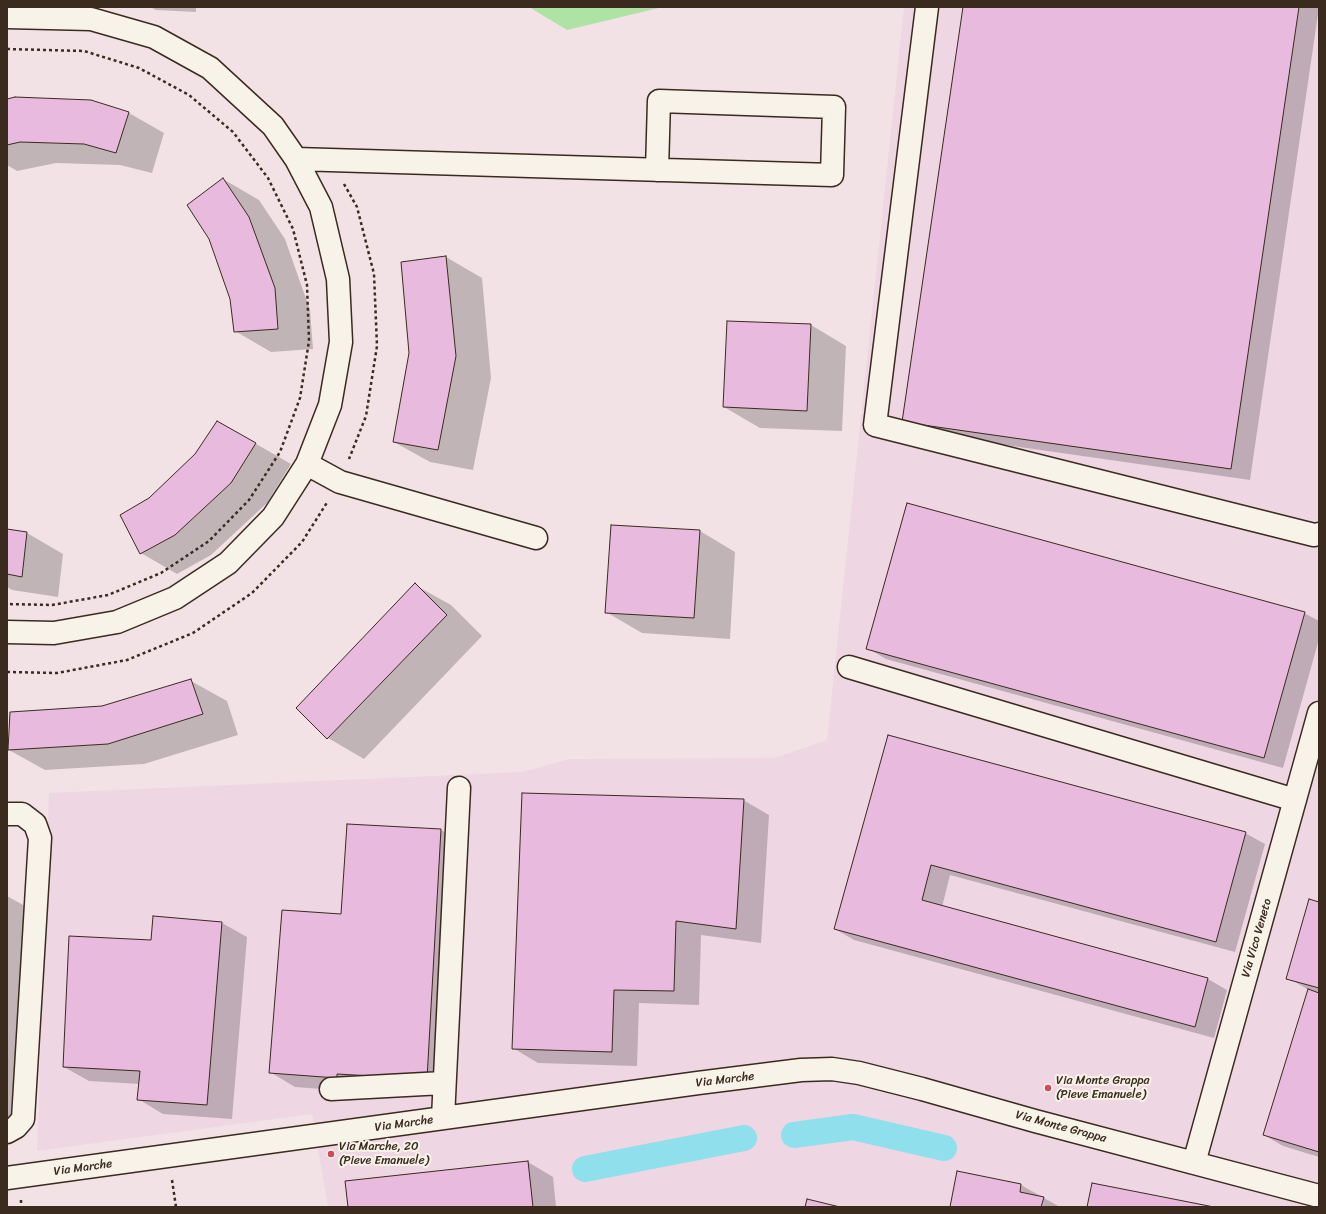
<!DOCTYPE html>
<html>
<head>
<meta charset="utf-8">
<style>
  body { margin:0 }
  #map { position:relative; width:1326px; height:1214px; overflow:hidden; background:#f2e2e5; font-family:Sriracha,sans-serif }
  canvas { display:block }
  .frame { position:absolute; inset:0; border:8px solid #3b2a1e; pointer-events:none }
</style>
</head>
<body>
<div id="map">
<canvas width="1326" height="1214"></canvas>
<div class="frame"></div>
</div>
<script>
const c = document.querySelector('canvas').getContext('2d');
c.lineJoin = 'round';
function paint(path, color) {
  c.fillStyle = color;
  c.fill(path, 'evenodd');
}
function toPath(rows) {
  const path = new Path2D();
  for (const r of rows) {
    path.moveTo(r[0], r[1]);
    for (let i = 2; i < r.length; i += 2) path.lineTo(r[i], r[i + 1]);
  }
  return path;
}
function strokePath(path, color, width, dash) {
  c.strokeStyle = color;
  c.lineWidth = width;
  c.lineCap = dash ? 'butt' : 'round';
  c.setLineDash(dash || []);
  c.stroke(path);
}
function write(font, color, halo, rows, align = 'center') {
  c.font = font + ' Sriracha,sans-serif';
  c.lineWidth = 4;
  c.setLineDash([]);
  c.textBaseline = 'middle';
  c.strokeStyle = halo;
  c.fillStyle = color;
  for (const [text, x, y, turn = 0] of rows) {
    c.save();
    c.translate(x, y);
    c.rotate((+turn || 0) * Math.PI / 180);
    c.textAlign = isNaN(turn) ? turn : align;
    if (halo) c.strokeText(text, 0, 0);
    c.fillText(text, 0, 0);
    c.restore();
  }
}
paint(toPath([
  [904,7,1319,7,1319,1207,328,1207,312,1114,37,1151,49,793,522,772,569,759,775,758,827,740]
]), '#efd6e3');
paint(toPath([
  [529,7,663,7,567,30]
]), '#aee3a5');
paint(toPath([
  [150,7,196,7,196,12,156,10],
  [964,7,1319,7,1250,480,922,433,903,422],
  [7,100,129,113,164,133,152,173,120,165,56,163,17,171,7,165],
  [223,179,259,200,285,239,310,310,313,349,271,352,235,331],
  [446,257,482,278,491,378,473,470,430,462,394,442],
  [811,325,846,346,842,431,760,428,724,407],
  [218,422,291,464,267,503,211,555,177,574,141,553,149,499,196,455],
  [7,530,27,533,63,554,58,597,12,590,7,587],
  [700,531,735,552,730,639,642,633,606,612],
  [415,585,451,605,482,636,364,759,328,738],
  [1304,613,1319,621,1319,639,1283,768,886,659,867,648],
  [191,681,227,701,238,735,144,764,45,770,9,750,102,707],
  [888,736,1245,833,1265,844,1235,952,950,875,942,907,1208,979,1227,990,1214,1038,854,940,835,929],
  [743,800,769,815,761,943,701,935,699,1005,639,1003,637,1066,538,1063,513,1048],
  [348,825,441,830,466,845,452,1093,362,1092,295,1087,270,1072,342,915],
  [7,896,43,916,35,1121,7,1120],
  [1319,903,1319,1157,1283,1146,1264,1135,1309,990,1288,978],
  [222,923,247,937,232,1119,163,1114,138,1099,140,1084,89,1081,64,1067,152,941],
  [528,1162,553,1177,556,1207,349,1207],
  [958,1172,1021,1185,1060,1207,951,1207]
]), '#0003');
strokePath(toPath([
  [794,1135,853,1127,944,1148],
  [585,1169,744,1138]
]), '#8fdfec', 26);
const building = toPath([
  [963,7,1299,7,1231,469,902,422,963,7],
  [15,97,91,100,129,112,116,153,84,144,20,142,7,145,7,99,15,97],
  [223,178,249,217,275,288,278,329,234,332,230,299,209,239,187,205,223,178],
  [446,256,456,356,438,450,393,442,409,353,401,262,446,256],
  [727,321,811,324,807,411,723,407,727,321],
  [217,421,256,443,231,483,175,535,140,554,120,515,149,498,195,454,217,421],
  [907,503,1305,612,1264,758,866,649,907,503],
  [611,525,700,530,694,618,605,613,611,525],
  [7,529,27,532,22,577,7,574,7,529],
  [415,583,447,615,327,739,296,708,415,583],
  [191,679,203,714,108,744,8,750,10,712,102,706,191,679],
  [888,735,1246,832,1216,942,931,865,922,900,1208,978,1195,1027,834,929,888,735],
  [522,793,744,799,736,929,676,921,674,991,614,990,612,1052,512,1049,522,793],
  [347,824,441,829,427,1079,337,1074,337,1078,269,1073,282,910,341,914,347,824],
  [1309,899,1319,902,1319,988,1286,979,1309,899],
  [153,916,222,922,207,1105,137,1100,140,1071,63,1067,69,936,151,940,153,916],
  [1308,989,1319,993,1319,1152,1263,1135,1308,989],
  [528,1161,533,1207,348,1207,345,1181,528,1161],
  [957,1171,1021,1184,1020,1192,1044,1197,1041,1207,950,1207,957,1171],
  [1092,1183,1214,1207,1087,1207,1092,1183],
  [807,1199,840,1207,805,1207,807,1199]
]);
paint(building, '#e7bade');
strokePath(building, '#3b2a1e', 1);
const minor = toPath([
  [927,7,875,425,1314,535,1319,534],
  [7,17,91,19,154,37,210,68,273,126,296,159,321,207,338,279,341,342,330,405,307,464,273,517,228,563,175,598,117,622,54,633,7,632],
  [296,159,832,175,834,107,659,101,657,170],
  [307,464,340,482,536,538],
  [849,667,1295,800],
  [7,814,22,814,35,824,40,838,23,1119,16,1127,7,1132],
  [331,1089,443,1083],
  [443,1118,459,788],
  [1194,1163,1319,713],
  [7,1178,698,1083,801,1070,832,1069,859,1073,922,1089,1035,1121,1319,1196]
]);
strokePath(minor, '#3b2a1e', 25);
strokePath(toPath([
  [7,49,84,51,139,68,189,95,233,132,268,178,293,229,307,285,309,341,300,398,280,452,249,500,209,541,161,573,108,595,52,605,7,604],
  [344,184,357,207,374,274,377,346,366,416,349,459],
  [7,672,57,673,127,660,193,633,252,593,302,542,328,501],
  [172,1180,176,1207],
  [21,1200,21,1207]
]), '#3b2a1e', 2.5, [3, 3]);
strokePath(minor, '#f7f3e8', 22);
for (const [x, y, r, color] of [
  [1048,1088,4,"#d1495b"],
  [331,1154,4,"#d1495b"]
]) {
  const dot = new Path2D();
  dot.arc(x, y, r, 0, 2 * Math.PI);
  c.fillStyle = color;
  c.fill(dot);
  strokePath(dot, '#f7f3e8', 1.5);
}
write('12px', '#3b2a1e', '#f7f3e8', [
  ["Via Vico Veneto",1257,938,-74],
  ["Via Marche",725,1080,-7],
  ["Via Marche",404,1124,-8],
  ["Via Monte Grappa",1061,1127,15],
  ["Via Marche",83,1168,-8]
]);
write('12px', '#3b2a1e', '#f7f3e8', [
  ["Via Monte Grappa",1056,1081],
  ["(Pieve Emanuele)",1056,1095],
  ["Via Marche, 20",339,1147],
  ["(Pieve Emanuele)",339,1161]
], 'left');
</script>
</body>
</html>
